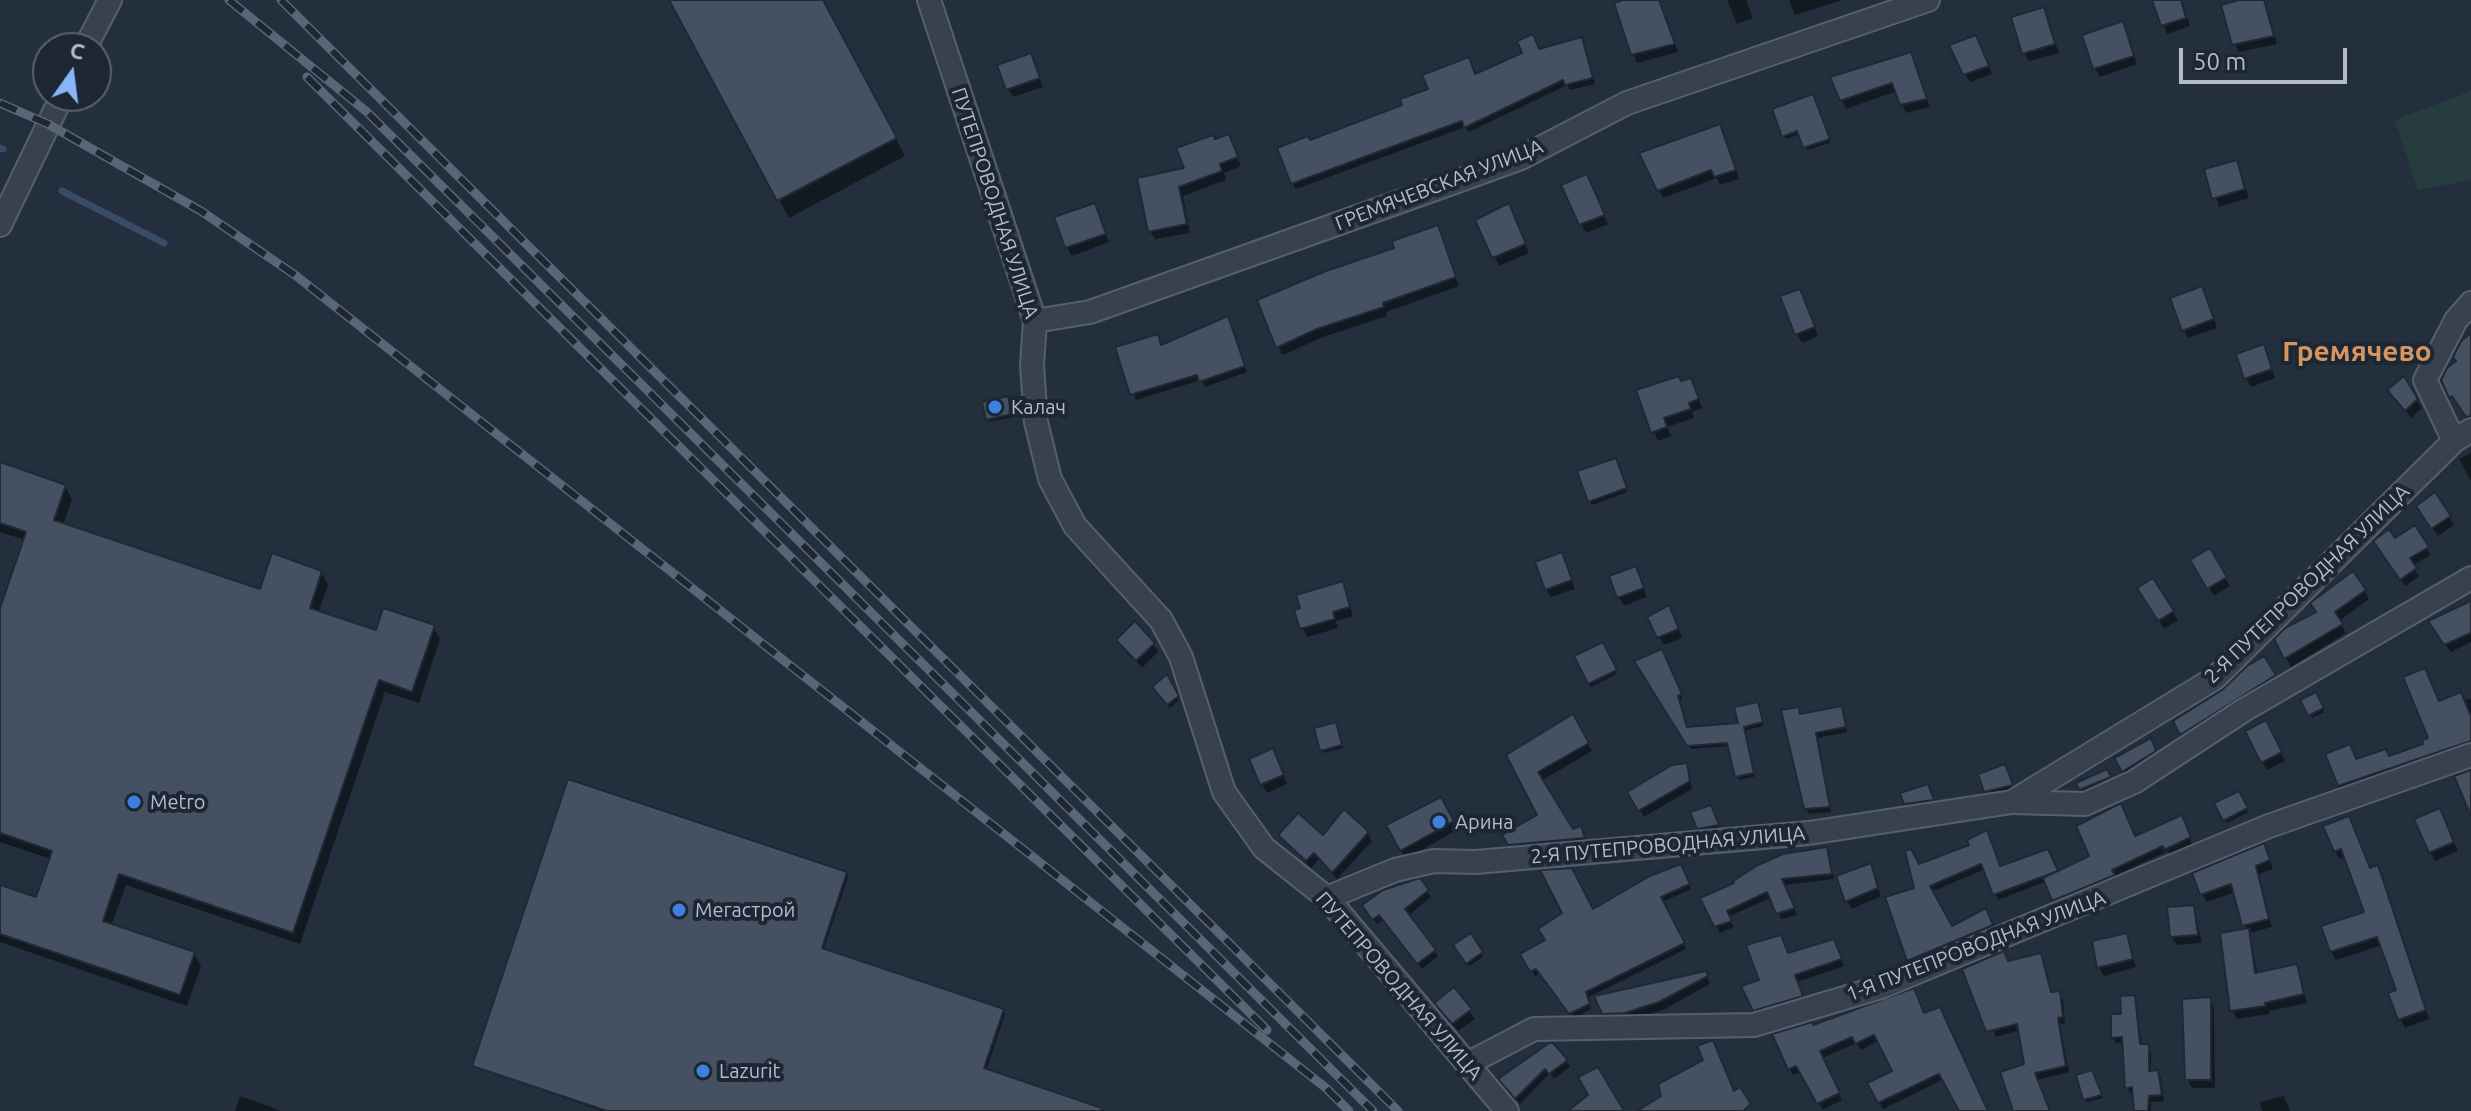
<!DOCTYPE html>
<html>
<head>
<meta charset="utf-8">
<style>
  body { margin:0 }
  #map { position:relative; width:2471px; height:1111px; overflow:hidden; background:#242f3e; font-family:Ubuntu,sans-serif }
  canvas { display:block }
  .north { position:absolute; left:32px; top:32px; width:80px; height:80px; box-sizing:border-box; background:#1d2633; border:2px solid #59626f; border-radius:50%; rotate:14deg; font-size:22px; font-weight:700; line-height:32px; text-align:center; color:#b4bcc9 }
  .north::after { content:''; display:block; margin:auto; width:28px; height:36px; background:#8ab4f8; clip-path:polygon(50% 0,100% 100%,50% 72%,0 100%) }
  .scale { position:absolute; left:2179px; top:48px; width:168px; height:36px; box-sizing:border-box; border:4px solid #b4bcc9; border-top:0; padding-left:10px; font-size:24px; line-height:28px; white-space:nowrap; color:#b4bcc9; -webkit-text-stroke:6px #1d2633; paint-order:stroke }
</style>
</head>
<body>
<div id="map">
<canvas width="2471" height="1111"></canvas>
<div class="north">С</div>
<div class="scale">50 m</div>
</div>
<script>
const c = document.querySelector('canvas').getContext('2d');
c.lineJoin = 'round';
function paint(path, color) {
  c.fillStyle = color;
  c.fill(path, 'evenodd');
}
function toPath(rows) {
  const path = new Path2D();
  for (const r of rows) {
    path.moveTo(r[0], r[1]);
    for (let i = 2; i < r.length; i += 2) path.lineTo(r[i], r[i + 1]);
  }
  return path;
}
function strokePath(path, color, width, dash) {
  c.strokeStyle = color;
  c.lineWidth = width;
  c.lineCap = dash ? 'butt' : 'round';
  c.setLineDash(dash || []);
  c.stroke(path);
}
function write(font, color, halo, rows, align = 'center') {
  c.font = font + ' Ubuntu,sans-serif';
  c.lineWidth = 8;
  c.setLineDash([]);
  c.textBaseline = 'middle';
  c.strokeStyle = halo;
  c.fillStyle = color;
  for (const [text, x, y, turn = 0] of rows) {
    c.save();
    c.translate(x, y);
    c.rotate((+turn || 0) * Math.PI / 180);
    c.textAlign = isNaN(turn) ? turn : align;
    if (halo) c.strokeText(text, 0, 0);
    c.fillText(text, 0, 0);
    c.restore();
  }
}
paint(toPath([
  [2471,91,2471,180,2418,190,2395,120]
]), '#263c3f');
paint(toPath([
  [672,0,822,0,905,156,789,218],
  [1629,0,1658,0,1678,52,1637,63,1633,54],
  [1727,0,1746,0,1753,18,1737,24],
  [1789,0,1843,0,1795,15],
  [2154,0,2182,0,2190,26,2167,34],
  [2246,0,2264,0,2277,44,2239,52,2234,44],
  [2043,10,2059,53,2029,61,2024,53],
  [2122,24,2137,64,2100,77,2095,68],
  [1584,45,1595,84,1570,90,1567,85,1469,132,1465,127,1296,189,1293,184,1280,149,1310,142,1525,54],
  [1980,46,1992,74,1970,82,1965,74],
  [1030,55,1043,87,1013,97,1008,89],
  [1910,55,1930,107,1906,113,1897,91,1846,109,1842,100],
  [1815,100,1830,143,1807,150,1800,134,1786,139,1784,136],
  [1724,135,1739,179,1720,185,1717,178,1663,198,1659,190],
  [1228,137,1241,166,1224,173,1226,180,1183,196,1190,233,1155,239,1150,231,1187,170,1215,142],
  [2236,162,2249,198,2219,207,2207,170],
  [1591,185,1608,224,1586,233,1581,224],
  [1094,205,1109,242,1072,256,1067,247],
  [1509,205,1529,253,1499,266,1478,221],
  [1437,227,1459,286,1386,312,1387,316,1323,337,1283,355,1278,347,1397,249],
  [2206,297,2217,328,2188,338,2184,330],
  [1804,300,1818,336,1802,343,1797,334],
  [1230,324,1247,372,1205,387,1201,380,1136,400,1118,348,1157,336,1162,346],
  [2263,346,2275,378,2251,387,2246,378],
  [2404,379,2422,408,2411,418,2390,391],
  [1681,383,1695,389,1702,408,1692,412,1694,418,1667,427,1671,436,1658,441,1638,392],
  [1009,402,1013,417,990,422,988,419],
  [2471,453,2471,481,2459,459],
  [1617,463,1627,492,1592,505,1590,501],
  [0,464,65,486,72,499,63,525,261,592,321,572,328,585,318,613,377,633,433,627,440,639,419,703,385,692,300,944,126,885,111,926,194,954,201,966,187,1006,0,942,0,887,37,900,51,859,0,842,0,614,25,540,0,532],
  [2423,515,2449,517,2454,525,2438,536],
  [2414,528,2431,555,2412,566,2419,576,2405,586,2379,549],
  [2209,551,2230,586,2214,596,2193,560],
  [1566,563,1575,589,1551,597,1546,589],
  [1635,569,1647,597,1624,606,1619,597],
  [2153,580,2178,620,2164,629,2140,588],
  [1342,583,1353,616,1336,621,1338,628,1307,637,1296,611],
  [2365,591,2369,599,2339,621,2346,633,2291,667,2276,640],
  [2471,603,2471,642,2451,652,2435,630],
  [1673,616,1682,638,1664,645,1659,637],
  [1118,640,1153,644,1158,652,1142,668],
  [1602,645,1617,674,1591,687,1577,657],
  [1661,652,1682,699,1679,701,1687,729,1741,724,1759,708,1763,726,1744,731,1754,777,1739,780,1730,746,1691,749,1637,662],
  [2264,659,2278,683,2186,741,2175,722],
  [1167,677,1179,700,1170,708,1156,691],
  [2315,695,2324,712,2312,718,2303,701],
  [2471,699,2471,749,2344,792,2339,785,2356,761,2389,758,2425,745,2431,739,2439,703],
  [1798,709,1802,716,1841,709,1844,714,1847,732,1818,738,1831,812,1809,814,1806,808],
  [1572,716,1592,751,1541,781,1572,831,1584,836,1588,846,1514,853,1505,836,1539,816,1509,756],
  [1337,728,1343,748,1324,753,1322,750],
  [2270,731,2285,761,2267,770,2262,762],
  [2155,749,2159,760,2128,779,2117,759],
  [1277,759,1287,784,1267,793,1262,784],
  [1686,765,1692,789,1644,817,1630,793],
  [2107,771,2111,781,2083,792,2079,784],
  [2009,775,2016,794,1991,800,1986,791],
  [1929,790,1934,803,1908,807,1906,803],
  [2238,794,2248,812,2227,823,2217,804],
  [1440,800,1457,830,1406,859,1388,826],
  [1712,810,1719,829,1701,832,1699,828],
  [2348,819,2370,870,2378,867,2382,875,2429,1019,2405,1028,2400,1019,2399,991,2382,945,2336,960,2331,951,2367,913,2346,857,2340,859,2335,851],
  [2444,819,2458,851,2435,861,2430,852],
  [2184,823,2192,844,2169,854,2168,851,2114,876,2116,881,2057,906,2047,881,1998,900,1985,869,1931,892,1951,928,1989,916,1995,931,1912,966,1908,960,1918,867,1971,846,2000,868,2047,851,2058,873,2135,838],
  [1367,833,1372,841,1337,879,1319,859,1311,868,1280,836,1323,837],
  [1826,849,1834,879,1784,885,1797,915,1781,919,1772,897,1728,917,1734,927,1720,933,1703,899],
  [2268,854,2273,869,2259,874,2272,927,2249,933,2258,975,2296,966,2307,1003,2269,1011,2269,1014,2237,1019,2232,1010,2247,931,2235,892,2207,902,2202,894],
  [1870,866,1881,896,1852,909,1847,901],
  [1680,867,1691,889,1662,902,1686,949,1587,998,1591,1009,1575,1018,1541,973,1535,976,1523,955,1592,911],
  [846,873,848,877,823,951,1003,1010,1005,1014,986,1071,1105,1111,601,1111,474,1066],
  [1420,881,1431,897,1408,916,1438,956,1422,969,1384,920,1377,924,1368,911],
  [2193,907,2202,943,2177,945,2172,937],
  [2126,935,2136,967,2104,976,2099,967],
  [1470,936,1483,957,1469,966,1456,945],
  [1837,948,1844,966,1797,982,1805,1003,1758,1017,1755,1010,1761,981,1788,955],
  [2040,955,2052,994,2059,993,2063,1000,2065,1024,2060,1024,2069,1072,2037,1080,2050,1111,2024,1111,2031,1066,2021,1030,1996,1037,1984,1008,2008,963],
  [1705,973,1710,984,1663,1010,1630,1020,1608,1021,1604,1013],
  [1454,990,1475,1019,1458,1031,1437,1004],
  [2134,997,2142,1046,2148,1046,2151,1052,2151,1072,2157,1072,2161,1078,2164,1101,2151,1102,2151,1111,2136,1111,2135,1093,2131,1094,2127,1088,2124,1043,2116,1043,2113,1037],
  [2209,999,2214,1008,2215,1088,2192,1088,2187,1080],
  [1924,1015,1944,1079,1883,1109,1870,1084,1895,1072,1879,1040,1861,1050,1857,1043,1822,1058,1842,1100,1823,1110,1801,1072,1793,1075,1790,1069,1813,1027],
  [1566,1061,1570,1067,1554,1079,1550,1073,1520,1104,1501,1080],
  [2094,1076,2103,1098,2087,1102,2085,1099],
  [240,1096,282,1111,235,1111],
  [2284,1096,2290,1111,2262,1111,2260,1102]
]), '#0007');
strokePath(toPath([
  [0,148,3,149],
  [62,191,164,243]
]), '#394c67', 7);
const building = toPath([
  [669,0,823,0,897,138,777,201,669,0],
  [1623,0,1659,0,1675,44,1631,55,1614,3,1623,0],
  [2152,0,2181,0,2186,18,2161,26,2152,0],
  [2239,0,2264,0,2274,36,2232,45,2221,5,2239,0],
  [2044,7,2055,44,2022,54,2011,17,2044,7],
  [2123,21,2134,56,2093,69,2082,35,2123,21],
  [1533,34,1539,49,1582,37,1593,78,1565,85,1563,80,1464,128,1462,121,1291,184,1277,148,1308,136,1310,140,1402,105,1400,99,1428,89,1422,75,1469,57,1475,74,1522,53,1517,41,1533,34],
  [1976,35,1989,66,1963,75,1949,45,1976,35],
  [1911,52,1927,99,1900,105,1892,83,1840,101,1830,77,1911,52],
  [1031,53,1040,78,1006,90,997,65,1031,53],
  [1813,94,1830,139,1803,148,1797,131,1782,137,1772,109,1813,94],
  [1720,124,1736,170,1714,177,1711,170,1657,191,1639,153,1720,124],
  [1229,134,1238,157,1220,164,1222,171,1179,187,1187,224,1148,232,1137,178,1184,168,1176,148,1213,135,1215,139,1229,134],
  [2237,160,2245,189,2212,199,2204,169,2237,160],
  [1587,174,1605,215,1579,225,1561,185,1587,174],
  [1095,203,1106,234,1065,248,1054,217,1095,203],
  [1509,203,1526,244,1492,258,1475,220,1509,203],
  [1438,225,1456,277,1383,303,1384,307,1317,329,1276,348,1257,300,1326,271,1394,248,1392,241,1438,225],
  [2202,286,2214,319,2182,331,2170,298,2202,286],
  [1800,289,1815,327,1795,335,1780,296,1800,289],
  [1228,316,1245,366,1199,382,1197,375,1130,395,1115,347,1158,334,1161,345,1228,316],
  [2471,333,2471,416,2466,417,2452,396,2449,398,2441,380,2447,368,2456,361,2453,357,2461,341,2471,333],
  [2264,344,2272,369,2244,379,2236,354,2264,344],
  [1679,376,1681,381,1691,378,1699,399,1689,403,1691,409,1664,418,1667,427,1651,433,1636,390,1679,376],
  [2404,376,2418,399,2405,411,2387,390,2404,376],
  [1008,396,1012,414,986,420,982,402,1008,396],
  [1616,458,1627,488,1588,502,1577,471,1616,458],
  [0,462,66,485,54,520,260,589,272,553,322,571,310,608,376,630,383,608,435,625,412,692,379,680,293,933,119,874,103,921,195,952,180,995,0,934,0,885,36,897,52,851,0,833,0,608,26,532,0,523,0,462],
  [2435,492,2451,516,2431,529,2416,506,2435,492],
  [2415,525,2429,547,2410,558,2417,568,2400,580,2373,541,2389,529,2395,538,2415,525],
  [2210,548,2227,577,2207,589,2190,560,2210,548],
  [1562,552,1572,580,1545,590,1535,562,1562,552],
  [1636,566,1644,588,1617,598,1609,576,1636,566],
  [2353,571,2366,590,2335,612,2343,624,2284,659,2274,639,2285,628,2316,612,2310,603,2353,571],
  [2153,578,2174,611,2158,621,2137,588,2153,578],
  [1343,581,1350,607,1333,612,1335,619,1300,629,1294,610,1300,608,1296,595,1343,581],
  [2471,601,2471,633,2444,645,2428,621,2471,601],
  [1669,605,1679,629,1657,638,1647,617,1669,605],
  [1135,621,1155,643,1136,661,1116,640,1135,621],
  [1603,642,1617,670,1588,684,1574,656,1603,642],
  [1662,649,1682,694,1678,696,1687,727,1738,723,1734,707,1758,702,1763,722,1744,727,1754,773,1735,777,1727,743,1687,746,1634,661,1662,649],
  [2264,656,2276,675,2180,735,2173,721,2222,690,2247,666,2264,656],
  [2425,668,2439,701,2461,692,2471,716,2471,741,2338,786,2325,754,2350,744,2356,759,2386,749,2389,756,2423,744,2422,740,2428,738,2403,677,2425,668],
  [1167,674,1179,696,1167,705,1152,687,1167,674],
  [2316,692,2324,708,2308,716,2300,700,2316,692],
  [1842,706,1846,727,1816,733,1830,807,1804,809,1781,710,1799,707,1800,714,1842,706],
  [1573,714,1589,743,1538,772,1573,829,1581,826,1585,838,1508,845,1502,835,1537,815,1506,755,1573,714],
  [2266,720,2282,752,2261,763,2245,731,2266,720],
  [1336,722,1342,745,1320,751,1314,728,1336,722],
  [2151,738,2156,751,2122,772,2114,758,2151,738],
  [1273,748,1284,775,1260,785,1249,759,1273,748],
  [1687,763,1690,781,1638,811,1627,792,1672,765,1687,763],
  [2005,764,2013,785,1984,792,1978,774,2005,764],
  [2107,769,2111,777,2079,790,2076,783,2107,769],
  [2471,770,2471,816,2454,776,2471,770],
  [568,779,847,872,822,948,1004,1009,984,1068,1102,1108,1101,1111,607,1111,472,1066,568,779],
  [1928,784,1934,800,1904,804,1900,793,1928,784],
  [2239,791,2248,808,2223,821,2214,803,2239,791],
  [1441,797,1454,821,1400,851,1386,825,1441,797],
  [2121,803,2135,836,2182,815,2191,837,2164,850,2163,846,2112,870,2115,875,2052,901,2043,878,2089,856,2076,826,2121,803],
  [1711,805,1719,825,1697,829,1690,812,1711,805],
  [2440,808,2454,842,2429,853,2414,819,2440,808],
  [1344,809,1369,832,1332,873,1314,853,1306,861,1278,835,1298,813,1323,835,1344,809],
  [2349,816,2370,868,2378,865,2426,1010,2398,1020,2388,993,2396,990,2377,937,2330,952,2321,926,2364,912,2341,849,2334,852,2323,826,2349,816],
  [1987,830,2000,866,2048,849,2058,871,1993,895,1981,864,1930,886,1952,926,1986,908,1993,925,1907,961,1885,897,1914,888,1905,851,1911,849,1919,864,1969,845,1967,840,1987,830],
  [2264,843,2270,860,2256,866,2269,919,2242,926,2231,884,2200,895,2192,873,2264,843],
  [1827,847,1832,874,1782,879,1795,908,1776,914,1767,892,1727,911,1732,921,1714,927,1700,898,1734,883,1733,881,1758,865,1783,854,1827,847],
  [1871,863,1878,888,1845,902,1836,876,1871,863],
  [1681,864,1690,884,1661,897,1685,943,1586,992,1590,1004,1569,1014,1536,969,1530,972,1520,954,1545,940,1538,929,1562,913,1540,870,1572,868,1593,909,1650,876,1681,864],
  [1420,878,1429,890,1405,909,1436,950,1417,964,1379,915,1372,920,1362,905,1383,890,1420,878],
  [2194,905,2198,935,2170,937,2167,907,2194,905],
  [2249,928,2255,973,2297,964,2304,994,2265,1003,2266,1006,2230,1011,2220,933,2249,928],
  [1471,933,1483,952,1466,964,1453,945,1471,933],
  [2127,933,2133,959,2097,968,2092,941,2127,933],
  [1781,935,1788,953,1834,939,1842,959,1795,975,1803,996,1753,1011,1741,986,1759,980,1746,945,1781,935],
  [2004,951,2008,961,2041,953,2051,992,2060,991,2063,1017,2058,1018,2066,1066,2035,1073,2050,1111,2013,1111,2000,1072,2024,1064,2017,1024,1986,1032,1962,969,2004,951],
  [1706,971,1708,976,1659,1002,1625,1013,1602,1014,1594,996,1706,971],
  [1454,987,1472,1009,1452,1024,1434,1003,1454,987],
  [1914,988,1924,1013,1940,1007,1988,1111,1959,1111,1939,1074,1878,1103,1867,1083,1892,1071,1874,1035,1855,1044,1852,1037,1820,1051,1840,1093,1817,1104,1796,1066,1788,1070,1772,1034,1812,1022,1813,1025,1914,988],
  [2135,995,2140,1044,2149,1044,2149,1071,2158,1070,2162,1095,2149,1096,2148,1111,2134,1111,2132,1087,2125,1089,2122,1037,2111,1038,2111,1014,2121,1014,2120,996,2135,995],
  [2211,997,2211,1080,2185,1080,2182,999,2211,997],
  [1713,1040,1734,1091,1740,1087,1751,1104,1743,1111,1637,1111,1661,1096,1658,1084,1703,1060,1697,1046,1713,1040],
  [1549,1043,1553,1043,1568,1060,1549,1074,1545,1069,1515,1099,1498,1079,1549,1043],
  [1598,1067,1624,1111,1568,1111,1588,1095,1578,1077,1598,1067],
  [2092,1070,2102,1095,2083,1100,2076,1075,2092,1070]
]);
paint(building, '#455162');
strokePath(building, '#1f2835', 2);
const minor = toPath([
  [929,0,1035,321,1032,365,1036,422,1050,479,1075,526,1161,620,1181,657,1224,792,1264,848,1327,898,1507,1111],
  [85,48,110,0],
  [0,225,62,96],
  [1035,321,1090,312,1455,182,1521,158,1627,103,1928,0],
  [2454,441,2425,380,2456,320,2471,303],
  [2013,802,2085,804,2134,782,2244,710,2471,578],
  [1327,898,1395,870,1434,861,1476,862,1809,833,2012,802,2215,678,2454,441,2471,430],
  [1469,1063,1534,1029,1754,1025,1881,987,2269,826,2471,755]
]);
strokePath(minor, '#565f6c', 26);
strokePath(minor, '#38414e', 22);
const rail = toPath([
  [229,0,367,112,1373,1111],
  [281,0,1398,1111],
  [307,77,1267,1030],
  [0,103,48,124,201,211,295,275,1326,1088,1349,1111]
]);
strokePath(rail, '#5a6575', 9);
strokePath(rail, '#1d2633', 6, [18]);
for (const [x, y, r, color] of [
  [995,407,8,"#3f7fe0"],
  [134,802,8,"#3f7fe0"],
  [1439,822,8,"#3f7fe0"],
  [679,910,8,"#3f7fe0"],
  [703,1071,8,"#3f7fe0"]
]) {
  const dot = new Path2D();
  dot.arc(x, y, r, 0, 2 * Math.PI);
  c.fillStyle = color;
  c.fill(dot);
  strokePath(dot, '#1d2633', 3);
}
write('20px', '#b4bcc9', '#1d2633', [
  ["ГРЕМЯЧЕВСКАЯ УЛИЦА",1439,185,-21],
  ["ПУТЕПРОВОДНАЯ УЛИЦА",995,203,72],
  ["2-Я ПУТЕПРОВОДНАЯ УЛИЦА",2307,584,-44],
  ["2-Я ПУТЕПРОВОДНАЯ УЛИЦА",1668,845,-5],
  ["1-Я ПУТЕПРОВОДНАЯ УЛИЦА",1976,946,-21],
  ["ПУТЕПРОВОДНАЯ УЛИЦА",1399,986,49]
]);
write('20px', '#b4bcc9', '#1d2633', [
  ["Калач",1011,407],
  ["Metro",150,802],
  ["Арина",1455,822],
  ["Мегастрой",695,910],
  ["Lazurit",719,1071]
], 'left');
write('bold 28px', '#d59563', '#1d2633', [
  ["Гремячево",2357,352]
]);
</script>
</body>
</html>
